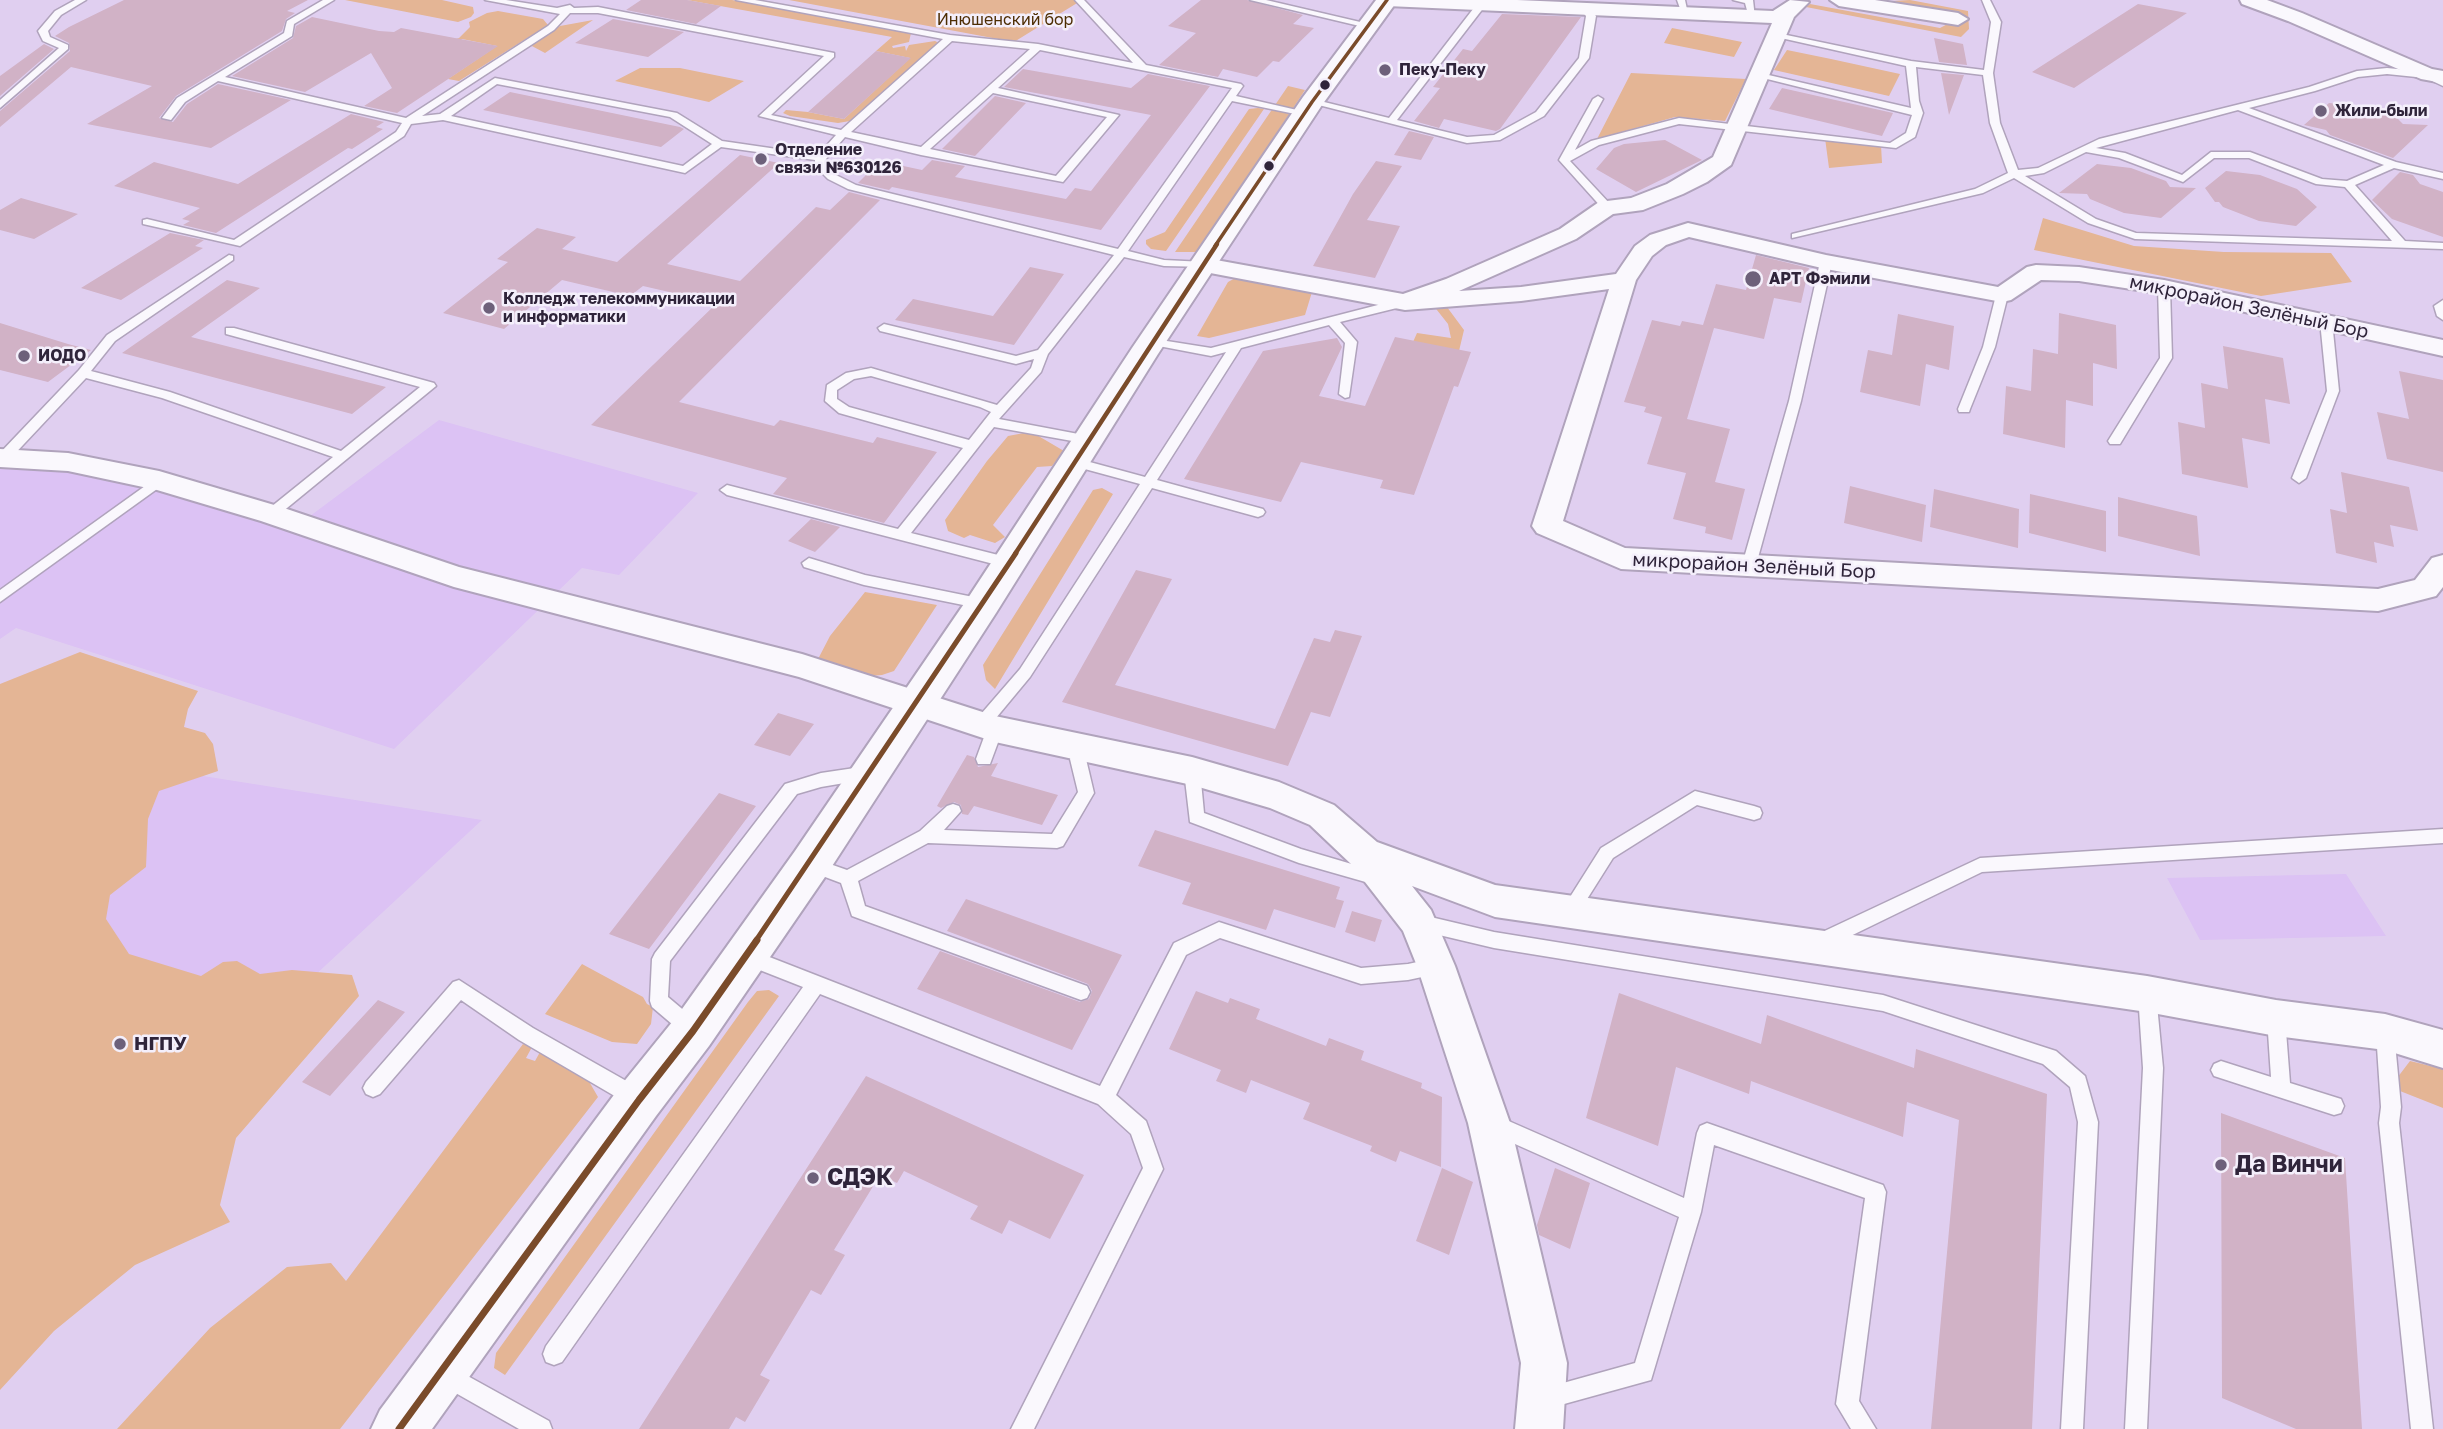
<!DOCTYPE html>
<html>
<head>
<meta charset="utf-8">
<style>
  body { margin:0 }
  canvas { display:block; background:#e0cff0 }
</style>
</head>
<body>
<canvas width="2443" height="1429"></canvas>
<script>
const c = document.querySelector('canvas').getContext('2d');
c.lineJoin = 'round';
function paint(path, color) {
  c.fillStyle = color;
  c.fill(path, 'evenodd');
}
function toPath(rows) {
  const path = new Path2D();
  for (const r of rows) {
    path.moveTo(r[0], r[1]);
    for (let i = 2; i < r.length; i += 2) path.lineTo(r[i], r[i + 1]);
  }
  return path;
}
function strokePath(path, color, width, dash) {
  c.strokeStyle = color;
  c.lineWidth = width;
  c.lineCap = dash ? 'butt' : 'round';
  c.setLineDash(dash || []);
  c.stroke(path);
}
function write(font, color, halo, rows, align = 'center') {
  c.font = font + ' "Golos Text",sans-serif';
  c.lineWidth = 5;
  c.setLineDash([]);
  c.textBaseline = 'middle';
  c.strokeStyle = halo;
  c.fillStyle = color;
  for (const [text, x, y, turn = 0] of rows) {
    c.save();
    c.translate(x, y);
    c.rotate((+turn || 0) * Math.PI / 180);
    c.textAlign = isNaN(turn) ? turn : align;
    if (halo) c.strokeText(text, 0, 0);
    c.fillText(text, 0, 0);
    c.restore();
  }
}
paint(toPath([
  [439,420,698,493,619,575,582,568,394,749,16,628,0,639,0,457,68,462,298,525],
  [0,744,482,820,0,1268],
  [2346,874,2386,936,2200,940,2167,878]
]), '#dcc2f4');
paint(toPath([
  [345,0,442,0,473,7,474,13,471,17,458,22],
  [687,0,732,0,911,33,909,42,892,46,893,48,905,46,906,51,909,45,935,41,939,43,850,121,838,123,790,116,783,113,786,110,808,112,844,119,910,58,876,51,892,37],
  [789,0,1082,0,1014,42],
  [1910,0,1968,11,1969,29,1961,37,1806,7,1810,4,1940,28,1957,19,1948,17,1940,9,1891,1],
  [498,11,543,19,548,25,459,81,448,79,497,46,462,39,458,42,450,41,459,38,470,27,469,22,487,13],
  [593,20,545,53,530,45,560,26],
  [1672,28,1742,42,1734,57,1664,43],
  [1787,50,1831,59,1900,74,1889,96,1774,70],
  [640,68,680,68,744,81,709,102,615,81],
  [1631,73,1746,79,1725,121,1675,117,1597,139],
  [1288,86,1305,90,1202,247,1197,252,1175,252],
  [1258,108,1264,109,1166,251,1151,249,1146,244,1146,240,1165,232,1249,109],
  [1825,138,1881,145,1882,163,1829,168],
  [2043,218,2134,246,2224,252,2331,253,2352,282,2261,296,2034,250],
  [1239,276,1312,292,1305,315,1209,338,1197,336,1228,282],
  [1444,303,1464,330,1459,351,1413,342,1417,333,1451,338,1448,324,1433,305],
  [1024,433,1035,434,1064,451,1052,466,1037,467,993,525,1005,537,995,543,970,535,964,538,948,531,945,520,987,461,1008,436],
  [1102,488,1113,494,995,689,986,680,983,665,1093,490],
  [865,592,937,605,894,671,882,675,858,677,817,661,830,636],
  [80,652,198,691,188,709,184,727,205,733,213,744,218,771,159,791,148,819,146,867,110,895,106,919,129,954,201,976,223,962,237,961,260,974,292,970,352,975,359,996,236,1138,220,1205,230,1222,135,1265,54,1331,0,1390,0,684],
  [582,964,643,997,647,1004,653,1007,651,1024,637,1044,612,1042,545,1014],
  [769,990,779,996,505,1375,494,1368,496,1353,748,1002,757,991],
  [523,1044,532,1047,526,1058,535,1061,540,1052,583,1071,598,1097,340,1429,117,1429,210,1328,287,1267,331,1263,346,1281],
  [2410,1061,2443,1069,2443,1108,2400,1091,2394,1082]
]), '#e4b595');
paint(toPath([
  [124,0,308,0,287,11,295,13,286,19,282,31,176,96,159,118,173,122,187,104,218,84,291,100,211,148,87,124,152,86,71,67,0,127,0,111,70,51,69,43,55,36,69,27],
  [641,0,687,0,721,6,696,24,626,10],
  [1201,0,1247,0,1303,15,1293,24,1314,28,1279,62,1273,61,1257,77,1223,69,1218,77,1159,65,1196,33,1168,26],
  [2138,4,2187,13,2074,88,2032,72],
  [1502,14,1581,17,1500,129,1496,131,1444,119,1439,128,1414,121,1440,88,1433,87,1463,49,1472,51],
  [312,17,379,31,394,32,401,28,498,46,397,113,364,106,392,88,371,53,305,92,232,76,293,38,296,26],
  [613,19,684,32,648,57,575,43],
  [1934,38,1963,44,1967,65,1939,62],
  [44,44,54,49,0,96,0,76],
  [876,51,911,58,844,119,808,112],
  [1023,69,1131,88,1148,74,1210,86,1101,230,892,187,889,190,858,183,880,161,922,170,932,160,965,166,955,177,1066,199,1075,188,1091,191,1151,115,1004,87],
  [1941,73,1964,75,1949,115],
  [1782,88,1893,113,1882,136,1769,109],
  [510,92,680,127,684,129,661,147,483,110],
  [995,96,1026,103,975,156,942,149],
  [2329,103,2363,106,2398,119,2403,124,2428,125,2393,158,2330,135,2326,130,2304,125],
  [351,114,384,122,376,127,383,129,352,149,348,148,216,233,183,225,190,221,182,219,200,208,114,186,154,162,238,184],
  [1409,131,1434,137,1421,160,1394,155],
  [1665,140,1702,160,1636,192,1596,169,1614,148,1624,144],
  [740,155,779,163,667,264,740,281,816,207,830,210,849,192,880,200,679,402,774,426,780,420,873,443,877,437,937,452,884,523,773,494,787,478,591,425,717,303,643,286,630,296,562,280,504,329,443,313,508,262,497,259,537,228,576,237,562,249,617,262],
  [1376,161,1402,166,1367,220,1400,226,1375,278,1313,266,1353,194],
  [2097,164,2131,168,2166,181,2170,187,2196,188,2161,218,2124,213,2090,199,2087,194,2059,193],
  [2226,171,2260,175,2297,189,2317,207,2296,226,2259,221,2223,207,2219,202,2215,202,2205,188],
  [2400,172,2413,175,2420,184,2443,192,2443,237,2392,219,2372,200],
  [21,198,78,214,34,239,0,230,0,210],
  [170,233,204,240,195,246,203,248,121,300,81,288],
  [1756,255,1809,268,1801,303,1774,298,1764,339,1714,328,1687,419,1730,429,1715,482,1745,489,1732,540,1705,533,1706,527,1673,519,1686,473,1647,464,1662,417,1644,412,1646,407,1624,402,1652,320,1680,326,1682,321,1703,325,1716,284,1746,290],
  [1030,267,1064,274,1014,345,895,320,913,299,993,316],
  [227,280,260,288,191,337,386,387,352,414,122,353],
  [2059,313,2116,325,2117,369,2093,363,2093,406,2066,400,2065,448,2003,434,2006,386,2031,391,2033,349,2058,354],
  [1898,314,1954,326,1949,370,1926,364,1920,406,1860,392,1868,350,1892,355],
  [0,323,68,344,91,350,48,382,0,370],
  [1395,337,1471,352,1458,387,1454,386,1414,495,1380,488,1383,480,1301,462,1281,502,1184,479,1263,351,1337,338,1342,347,1319,396,1365,406],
  [2223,346,2283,358,2290,404,2265,399,2270,444,2242,438,2248,488,2182,474,2178,422,2205,428,2201,383,2228,389],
  [2399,371,2443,380,2443,472,2387,459,2377,412,2409,419],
  [2341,472,2409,487,2418,531,2390,525,2394,547,2374,542,2377,563,2336,553,2330,509,2347,513],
  [1850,486,1926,505,1922,542,1844,523],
  [1934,489,2019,509,2018,548,1930,527],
  [2030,494,2106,511,2106,552,2029,533],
  [2118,497,2197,516,2200,556,2118,536],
  [811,519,840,527,815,552,788,541],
  [1136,570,1172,579,1115,685,1275,729,1314,638,1330,642,1335,630,1362,636,1330,717,1311,712,1288,766,1062,702],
  [778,713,814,724,790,756,754,745],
  [967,755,974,757,978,767,998,763,991,776,1058,795,1042,825,974,806,968,815,962,814,961,805,954,802,941,808,937,806],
  [719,793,756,806,649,949,609,934],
  [1155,830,1340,887,1336,899,1344,901,1335,928,1274,909,1266,930,1182,904,1191,883,1138,866],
  [966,899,1122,955,1072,1050,917,989,940,951,1080,1002,1089,999,1092,991,1088,984,947,931],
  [1352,911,1382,920,1375,942,1345,932],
  [1196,991,1228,1003,1230,998,1260,1009,1256,1019,1326,1046,1329,1038,1364,1051,1361,1060,1422,1083,1421,1088,1442,1097,1441,1167,1400,1151,1396,1162,1370,1151,1372,1146,1303,1119,1310,1103,1251,1080,1246,1093,1216,1081,1221,1070,1169,1049],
  [1619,993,1761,1044,1767,1015,1914,1068,1916,1049,2047,1094,2032,1429,1931,1429,1959,1120,1907,1102,1903,1137,1751,1081,1749,1094,1676,1067,1658,1146,1586,1118],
  [378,1000,405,1012,330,1096,302,1082],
  [866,1076,1084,1175,1050,1239,1009,1220,1002,1234,970,1219,978,1206,904,1171,897,1183,880,1175,834,1250,845,1255,821,1295,811,1290,760,1375,770,1380,745,1422,736,1417,729,1429,639,1429],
  [2221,1113,2345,1158,2362,1429,2296,1429,2222,1398],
  [1442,1168,1473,1182,1449,1255,1416,1241],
  [1555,1168,1590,1183,1570,1249,1539,1235,1537,1225]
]), '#d1b2c6');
const lane = toPath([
  [75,0,86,0,61,15,48,31,50,37,68,45,68,49,0,108,0,100,59,48,43,41,38,31,55,11,75,0],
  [323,0,334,0,294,24,292,36,225,77,406,118,548,26,560,14,485,0,506,0,557,8,570,5,574,8,598,7,834,53,834,57,771,115,841,130,943,39,736,0,755,0,950,35,1038,44,1133,63,1075,0,1084,0,1146,65,1241,84,1243,86,1236,96,1310,113,1305,116,1232,101,1128,251,1164,260,1205,262,1209,263,1209,267,1164,266,1124,257,1048,354,1041,372,999,419,1089,436,1096,440,1094,443,1089,444,994,427,911,533,1014,559,1016,563,1014,567,1009,568,727,495,720,490,727,485,898,529,963,448,839,413,825,401,827,385,846,373,871,368,997,405,1031,368,1034,359,1016,364,880,331,878,328,884,324,1016,356,1038,350,1114,255,848,189,828,179,815,166,815,160,721,147,685,173,443,120,411,124,404,136,240,246,143,224,143,220,147,219,234,240,396,132,402,123,218,81,185,102,171,120,162,118,177,98,284,33,287,21,323,0],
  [570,13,598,13,824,56,759,116,836,135,818,155,722,141,677,113,495,78,440,114,422,116,554,30,570,13],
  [952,41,1030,49,921,147,851,132,952,41],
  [1040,50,1232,88,1118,249,856,185,836,175,825,165,826,159,845,137,921,155,1063,182,1119,115,998,88,1040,50],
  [497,84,670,117,712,144,683,166,451,116,497,84],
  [993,93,1107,117,1056,176,930,149,993,93],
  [871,376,980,407,991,412,969,440,849,407,837,399,837,390,854,379,871,376],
  [1250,0,1266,0,1373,25,1368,28,1250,0],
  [1480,0,1488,2,1397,120,1467,137,1494,135,1536,112,1579,58,1586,16,1578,7,1586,5,1596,16,1589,58,1544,116,1500,140,1467,143,1307,102,1312,99,1389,118,1480,0],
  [1677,0,1685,0,1688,14,1682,14,1677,0],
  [1733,0,1753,0,1755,18,1749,18,1745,3,1733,0],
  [1982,0,1990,0,2001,22,1993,73,2000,123,2018,170,2038,168,2099,139,2309,87,2357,71,2387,68,2428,72,2443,79,2443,86,2426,78,2387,74,2358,77,2315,91,2249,108,2396,162,2443,173,2443,179,2394,168,2355,185,2405,241,2443,243,2443,249,2135,239,2088,223,2014,178,1983,193,1792,238,1792,234,1975,189,2008,173,1990,123,1983,75,1916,67,1919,101,1923,113,1915,137,1896,148,1679,124,1599,145,1570,161,1611,205,1612,207,1607,210,1603,209,1559,160,1593,99,1598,96,1603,99,1575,150,1591,141,1679,118,1890,143,1906,133,1912,115,1755,76,1760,73,1911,108,1906,66,1772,36,1777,33,1911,61,1984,70,1991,22,1982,0],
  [2238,110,2384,165,2347,181,2322,179,2250,152,2211,152,2182,175,2125,153,2096,148,2238,110],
  [2086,152,2119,158,2183,182,2214,158,2249,158,2316,184,2345,187,2392,241,2136,233,2096,219,2025,176,2044,173,2086,152],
  [229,255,233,256,233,260,115,341,91,371,170,392,341,451,420,387,226,334,226,328,234,328,434,383,436,386,276,517,271,519,266,517,264,514,266,511,333,457,162,398,86,378,8,461,0,462,0,453,79,370,107,335,229,255],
  [1826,259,1832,262,1801,401,1756,565,1749,570,1742,565,1789,401,1820,262,1826,259],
  [2164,283,2170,287,2172,358,2120,444,2110,444,2108,441,2160,358,2158,287,2164,283],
  [2002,291,2008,295,1995,347,1970,409,1969,412,1959,412,1958,409,1983,347,1996,295,2002,291],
  [1405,298,1411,302,1409,305,1340,322,1357,342,1349,397,1345,398,1339,394,1345,343,1329,325,1241,348,1157,480,1263,509,1265,512,1263,515,1258,517,1152,488,1030,677,991,724,1001,725,1003,729,990,764,978,764,976,759,987,729,981,731,975,729,973,725,975,721,1020,669,1140,484,1070,465,1068,462,1075,458,1145,477,1226,352,1211,356,1148,344,1148,338,1211,348,1405,298],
  [2443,300,2443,320,2437,316,2434,306,2443,300],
  [2326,317,2332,321,2339,391,2306,478,2299,483,2292,478,2327,391,2320,321,2326,317],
  [159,476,166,481,164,484,0,602,0,590,159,476],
  [809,558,865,575,983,599,990,604,983,609,864,585,804,567,802,563,809,558],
  [1081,741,1087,743,1089,747,1086,759,1094,793,1063,846,1057,848,928,843,858,881,865,906,1087,986,1090,992,1087,998,1081,1000,852,916,841,883,804,869,801,864,804,859,810,857,847,870,920,831,947,806,953,804,959,806,961,811,944,830,1052,834,1078,792,1070,759,1075,743,1081,741],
  [1192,764,1198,766,1200,771,1204,813,1301,849,1382,873,1385,878,1382,883,1376,885,1299,863,1190,822,1184,771,1186,766,1192,764],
  [868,766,874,768,876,773,874,778,821,787,797,794,670,961,668,997,700,1024,702,1030,700,1036,693,1039,686,1036,652,1007,650,1001,652,959,655,953,785,784,821,773,868,766],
  [1695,791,1754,806,1760,808,1762,813,1760,818,1754,820,1697,805,1613,858,1577,915,1571,918,1565,915,1562,910,1565,905,1601,848,1695,791],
  [2443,829,2443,843,1982,872,1828,947,1822,949,1816,947,1813,941,1816,935,1980,858,2443,829],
  [1418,914,1494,932,1883,995,2056,1051,2085,1076,2098,1122,2083,1429,2061,1429,2078,1122,2070,1087,2043,1064,1883,1011,1494,948,1418,930,1412,927,1409,922,1412,917,1418,914],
  [1219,922,1361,968,1408,964,1436,958,1442,960,1445,966,1442,972,1436,974,1408,980,1361,984,1220,938,1186,955,1116,1095,1146,1121,1163,1169,1034,1429,1011,1429,1143,1168,1131,1134,1098,1104,820,994,562,1362,554,1365,546,1362,543,1354,546,1346,803,987,742,963,739,957,742,951,748,949,754,951,1100,1086,1174,943,1219,922],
  [459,980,533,1028,644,1091,647,1098,644,1105,637,1107,630,1105,519,1040,461,1000,380,1094,373,1097,366,1094,363,1088,366,1082,453,982,459,980],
  [2147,986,2154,988,2156,994,2163,1068,2147,1429,2125,1429,2143,1068,2138,994,2140,988,2147,986],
  [2276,1009,2283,1012,2285,1018,2290,1083,2341,1099,2344,1106,2341,1113,2334,1115,2214,1076,2211,1070,2214,1064,2221,1061,2271,1077,2267,1018,2269,1012,2276,1009],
  [2385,1023,2392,1026,2394,1032,2401,1107,2399,1123,2433,1429,2411,1429,2379,1123,2381,1107,2376,1032,2378,1026,2385,1023],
  [1495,1115,1684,1198,1697,1133,1700,1126,1707,1123,1883,1185,1886,1192,1859,1401,1876,1429,1851,1429,1836,1404,1865,1198,1714,1145,1701,1212,1651,1380,1546,1409,1538,1406,1535,1398,1538,1390,1635,1363,1679,1217,1488,1132,1485,1125,1488,1118,1495,1115],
  [446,1364,549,1421,552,1429,519,1429,438,1383,435,1375,438,1367,446,1364]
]);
const street = toPath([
  [1378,0,1517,0,1773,11,1790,0,1809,2,1794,17,1731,165,1707,182,1683,194,1643,210,1613,214,1576,239,1459,291,1521,287,1616,274,1635,246,1650,235,1688,223,1826,255,1998,287,2027,267,2036,265,2079,267,2164,280,2443,340,2443,356,2164,294,2079,281,2041,280,2011,300,2002,302,1826,269,1689,237,1666,245,1652,256,1636,280,1563,521,1625,548,2378,589,2415,580,2432,558,2443,555,2443,587,2436,596,2378,611,1621,569,1537,533,1532,526,1609,289,1521,301,1405,310,1205,272,1196,270,1193,265,1196,260,1205,258,1403,294,1446,279,1560,229,1599,202,1631,198,1667,184,1713,157,1772,23,1387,6,1378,0],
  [1830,0,1875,0,1958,13,1968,19,1958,25,1839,6,1830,0],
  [2240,0,2267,0,2302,13,2432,69,2443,71,2443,83,2421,79,2288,21,2242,4,2240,0],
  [0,449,68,453,159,471,281,507,459,567,802,654,995,716,1192,757,1279,782,1334,805,1377,842,1495,885,2147,976,2276,1000,2385,1014,2443,1030,2443,1068,2385,1050,2276,1036,2147,1012,1495,917,1412,886,1431,910,1455,966,1510,1123,1567,1363,1563,1429,1515,1429,1521,1363,1468,1123,1417,966,1403,931,1351,864,1310,825,1270,808,1192,785,995,742,799,677,454,587,261,521,157,490,68,471,0,467,0,449]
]);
const secondary = toPath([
  [1376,0,1398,0,1322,105,1158,354,996,613,825,877,709,1046,656,1116,432,1429,371,1429,380,1410,622,1084,677,1016,795,851,970,595,1132,348,1303,97,1376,0]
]);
strokePath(lane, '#b0a3bc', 3);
strokePath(street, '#b0a3bc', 4);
strokePath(secondary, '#b0a3bc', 4);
paint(lane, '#faf8fd');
paint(street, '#faf8fd');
paint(secondary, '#faf8fd');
strokePath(toPath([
  [1215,246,1312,102,1387,0]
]), '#7a4b2a', 3.5);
strokePath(toPath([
  [1015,554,1217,244]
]), '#7a4b2a', 4.5);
strokePath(toPath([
  [755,942,1016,553]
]), '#7a4b2a', 5);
strokePath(toPath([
  [399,1429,639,1100,693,1031,757,940]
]), '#7a4b2a', 7);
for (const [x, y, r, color] of [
  [1385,70,7,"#6d607a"],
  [1325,85,6,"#2f243a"],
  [2321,111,7,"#6d607a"],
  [761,159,7,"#6d607a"],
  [1269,166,6,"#2f243a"],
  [1753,279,9,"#6d607a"],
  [489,308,7,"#6d607a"],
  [24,356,7,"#6d607a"],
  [120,1044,7,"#6d607a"],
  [2221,1165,7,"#6d607a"],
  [813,1178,7,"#6d607a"]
]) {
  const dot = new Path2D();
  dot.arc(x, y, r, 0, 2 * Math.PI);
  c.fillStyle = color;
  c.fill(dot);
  strokePath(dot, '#f4effb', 2.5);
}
write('16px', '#4d2d03', '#f4effb', [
  ["Инюшенский бор",1005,20]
]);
write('bold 16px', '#2f243a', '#f4effb', [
  ["Пеку-Пеку",1399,70],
  ["Жили-были",2335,111],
  ["Отделение",775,150],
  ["связи №630126",775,168],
  ["АРТ Фэмили",1769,279],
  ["Колледж телекоммуникации",503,299],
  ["и информатики",503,317],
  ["ИОДО",38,356]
], 'left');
write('19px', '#2f243a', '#f4effb', [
  ["микрорайон Зелёный Бор",2249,307,12],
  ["микрорайон Зелёный Бор",1754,566,3]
]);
write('bold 19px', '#2f243a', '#f4effb', [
  ["НГПУ",134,1044]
], 'left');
write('bold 23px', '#2f243a', '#f4effb', [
  ["Да Винчи",2235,1165],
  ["СДЭК",827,1178]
], 'left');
</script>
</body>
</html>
